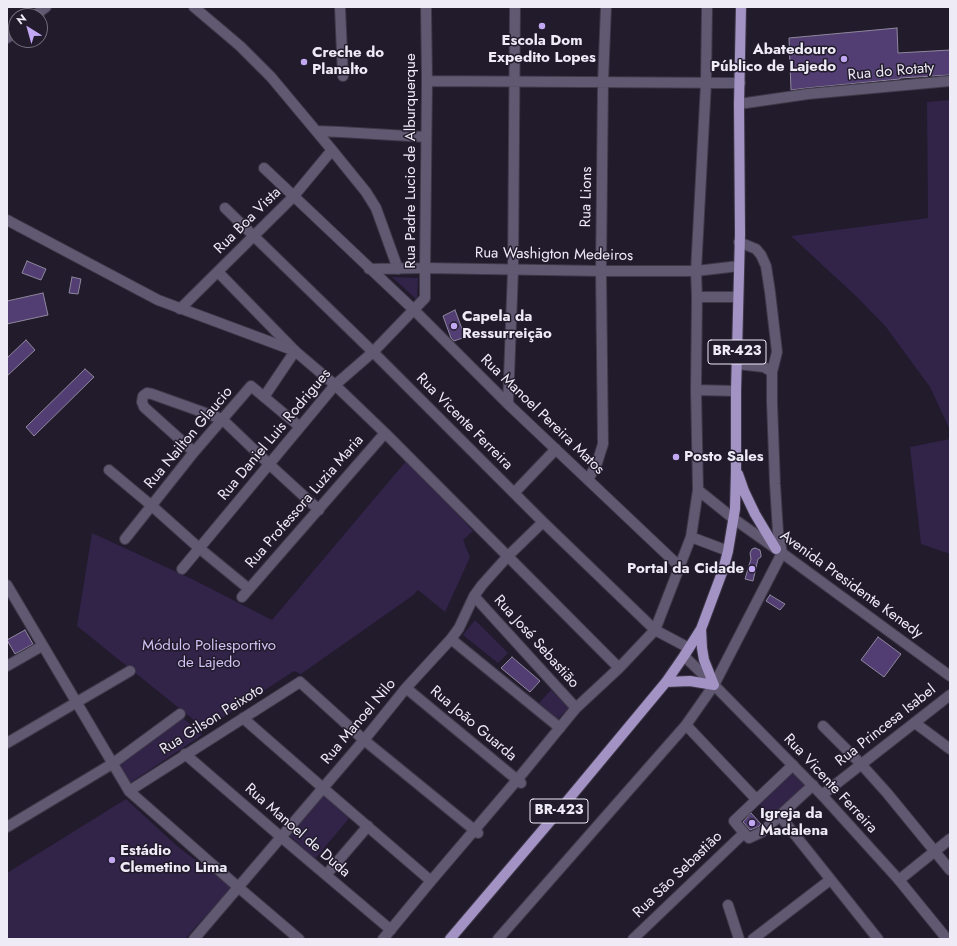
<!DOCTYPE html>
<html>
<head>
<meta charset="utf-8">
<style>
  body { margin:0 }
  #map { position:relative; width:957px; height:946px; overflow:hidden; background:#211b2c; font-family:Jost,sans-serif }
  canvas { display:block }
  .frame { position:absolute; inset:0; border:8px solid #eeebf7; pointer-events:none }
  .north { position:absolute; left:8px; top:8px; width:40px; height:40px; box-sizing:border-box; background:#211b2c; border:1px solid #736e7d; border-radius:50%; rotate:323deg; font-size:11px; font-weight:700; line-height:16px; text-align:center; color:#eeebf7 }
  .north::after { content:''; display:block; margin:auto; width:14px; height:18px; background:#c2a8f2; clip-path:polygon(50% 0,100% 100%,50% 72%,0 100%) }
</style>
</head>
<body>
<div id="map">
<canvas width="957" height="946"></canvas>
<div class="frame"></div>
<div class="north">N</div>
</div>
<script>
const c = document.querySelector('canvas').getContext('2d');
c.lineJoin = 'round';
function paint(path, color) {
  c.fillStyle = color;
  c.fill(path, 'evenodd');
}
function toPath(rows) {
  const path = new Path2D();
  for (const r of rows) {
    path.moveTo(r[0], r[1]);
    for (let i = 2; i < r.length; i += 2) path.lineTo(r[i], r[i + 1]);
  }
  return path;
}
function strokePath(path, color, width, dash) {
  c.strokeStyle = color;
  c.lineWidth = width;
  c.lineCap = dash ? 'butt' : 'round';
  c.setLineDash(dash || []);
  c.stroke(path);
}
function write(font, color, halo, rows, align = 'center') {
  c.font = font + ' Jost,sans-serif';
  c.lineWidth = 3;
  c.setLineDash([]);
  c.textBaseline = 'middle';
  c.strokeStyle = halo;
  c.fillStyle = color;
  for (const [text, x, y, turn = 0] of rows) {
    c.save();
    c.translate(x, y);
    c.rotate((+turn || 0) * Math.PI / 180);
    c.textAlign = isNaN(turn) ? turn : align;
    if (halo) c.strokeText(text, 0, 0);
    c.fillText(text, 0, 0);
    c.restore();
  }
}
paint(toPath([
  [950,100,950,430,930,387,886,327,857,297,791,236,928,218,927,102],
  [392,277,418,278,417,300],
  [950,439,950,554,921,544,910,447],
  [407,460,473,531,463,540,470,557,445,612,418,590,412,596,301,674,294,671,205,729,77,626,92,533,192,579,272,620],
  [475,620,508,653,498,663,463,635],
  [551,690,569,708,558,719,539,703],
  [183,718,202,735,130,783,120,765],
  [793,771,807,786,772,818,758,803],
  [323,792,351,816,315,859,288,834],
  [126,799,177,846,231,887,185,939,7,939,7,873]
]), '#322349');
const building = toPath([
  [897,28,898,53,950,50,950,75,900,78,900,79,807,88,791,90,789,38,897,28],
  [27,261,46,269,41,280,22,273,27,261],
  [72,277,81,279,78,294,69,293,72,277],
  [43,293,48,315,7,324,7,301,43,293],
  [455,310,465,337,454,341,451,338,443,316,455,310],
  [26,340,35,350,7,376,7,358,26,340],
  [85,369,94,377,34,436,26,427,85,369],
  [755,548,760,550,761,555,761,557,758,559,753,581,745,579,751,559,750,553,752,549,755,548],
  [770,595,785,604,780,610,766,601,770,595],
  [25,630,33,644,15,654,7,640,25,630],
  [878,637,901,654,884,677,861,660,878,637],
  [512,657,540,681,530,692,501,668,512,657],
  [751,813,761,824,758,827,750,830,743,822,751,813]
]);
paint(building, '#523e72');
strokePath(building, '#8f889d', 1);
const minor = toPath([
  [194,7,240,46,271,77,332,150,366,192,376,208,398,269],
  [340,7,343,76],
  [34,16,46,7],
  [7,38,16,31],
  [427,81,740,83],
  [317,131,341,132,426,137],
  [264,168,414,310,508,404,680,567],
  [225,208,373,352,543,522,655,630,689,648],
  [369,269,425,268,427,81,426,7],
  [218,272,295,351,264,397],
  [697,297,738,297],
  [180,309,293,197,332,150],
  [737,364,764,367,772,372],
  [696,390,736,391],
  [508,404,513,270,515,7],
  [194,452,144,407,142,402,143,396,147,393,152,394,222,419,269,464,319,510],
  [109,470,152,506,199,548,249,589,242,597],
  [588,480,597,463,603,444,601,271,603,82,606,7],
  [698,490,734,519],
  [514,493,556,449],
  [691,537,728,551],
  [125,539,194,452,251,386,300,427],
  [182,569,335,385,385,433,619,668],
  [7,585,129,791,238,887,299,939],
  [249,589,385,433],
  [474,596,576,708],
  [451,639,560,728],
  [7,666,42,646],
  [406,688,521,783],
  [243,718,323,788,431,881],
  [915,723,950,749],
  [686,725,756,799],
  [823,726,861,764,887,793,950,870],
  [7,743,130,671],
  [185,754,281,837,391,930],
  [793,765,734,821,744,833,749,838,762,832,813,785],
  [129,791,300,682,364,740,478,833],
  [822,795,950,695],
  [780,816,878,939],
  [7,827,112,764,180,714],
  [326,875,368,826],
  [899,880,950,839],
  [728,905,739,939],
  [194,939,364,740,406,688,451,639,459,628,474,596,482,585,508,556,543,522],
  [383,939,431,881,517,780,576,708,619,668,655,630,691,537,698,490,696,390,697,297,696,271,706,83,707,7],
  [498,939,686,725,714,685,782,553,778,532,775,484,772,402,772,372,777,352,770,292,766,266,761,255,756,249,739,242],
  [633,939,744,833],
  [753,939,830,880]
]);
const tertiary = toPath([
  [739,104,808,94,950,81],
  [7,220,158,300,295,351,335,385,373,352,425,298,425,268,601,271,696,271,739,266],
  [734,519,782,553,950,676],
  [684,656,714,685,822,795,899,880,947,939]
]);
const primary = toPath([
  [738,474,744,491,755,514,776,549],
  [701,629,702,648,704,660,714,685],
  [666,682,690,681,714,685],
  [450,939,558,812,666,682,684,656,701,629,723,570,728,551,735,509,736,471,736,391,740,234,739,104,741,7]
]);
strokePath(minor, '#3e3848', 12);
strokePath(tertiary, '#3e3848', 12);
strokePath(primary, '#3e3848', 12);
strokePath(minor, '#605971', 10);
strokePath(tertiary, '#605971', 10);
strokePath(primary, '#a392c4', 10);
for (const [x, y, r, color] of [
  [542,26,4,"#c2a8f2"],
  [844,59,4,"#c2a8f2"],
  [304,62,4,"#c2a8f2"],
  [454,326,4,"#c2a8f2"],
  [676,457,4,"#c2a8f2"],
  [752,569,4,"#c2a8f2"],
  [752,823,4,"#c2a8f2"],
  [112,860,4,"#c2a8f2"]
]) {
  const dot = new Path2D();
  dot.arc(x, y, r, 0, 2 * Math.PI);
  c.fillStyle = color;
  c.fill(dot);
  strokePath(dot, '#211b2c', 1.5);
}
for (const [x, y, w] of [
  [737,352,58],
  [559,811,58]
]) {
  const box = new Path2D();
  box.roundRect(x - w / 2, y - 12, w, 24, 3);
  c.fillStyle = '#211b2c';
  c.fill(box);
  strokePath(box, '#eeebf7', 1);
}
write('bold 14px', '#eeebf7', null, [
  ["BR-423",737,352],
  ["BR-423",559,811]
]);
write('bold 15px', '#eeebf7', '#211b2c', [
  ["Escola Dom",542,41,"center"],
  ["Expedito Lopes",542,58,"center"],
  ["Abatedouro",836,50,"right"],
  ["Público de Lajedo",836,67,"right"],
  ["Creche do",312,53],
  ["Planalto",312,70],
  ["Capela da",462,317],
  ["Ressurreição",462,334],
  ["Posto Sales",684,457],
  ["Portal da Cidade",744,569,"right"],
  ["Igreja da",760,814],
  ["Madalena",760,831],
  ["Estádio",120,851],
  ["Clemetino Lima",120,868]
], 'left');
write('15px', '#eeebf7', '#211b2c', [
  ["Rua do Rotaty",891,72,-5],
  ["Rua Padre Lucio de Alburquerque",411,161,-90],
  ["Rua Lions",587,197,-89],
  ["Rua Boa Vista",248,221,-45],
  ["Rua Washigton Medeiros",554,255,1],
  ["Rua Manoel Pereira Matos",542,415,44],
  ["Rua Vicente Ferreira",464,422,45],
  ["Rua Daniel Luis Rodrigues",275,435,-50],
  ["Rua Nailton Glaucio",189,438,-50],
  ["Rua Professora Luzia Maria",305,502,-49],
  ["Avenida Presidente Kenedy",851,585,36],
  ["Rua José Sebastião",536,642,48],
  ["Rua Gilson Peixoto",212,720,-32],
  ["Rua Manoel Nilo",359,722,-50],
  ["Rua João Guarda",473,724,40],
  ["Rua Princesa Isabel",886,726,-38],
  ["Rua Vicente Ferreira",830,784,47],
  ["Rua Manoel de Duda",297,831,41],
  ["Rua São Sebastião",678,875,-44]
]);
write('15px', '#d3c2f4', '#211b2c', [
  ["Módulo Poliesportivo",209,646],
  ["de Lajedo",209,663]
]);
</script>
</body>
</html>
